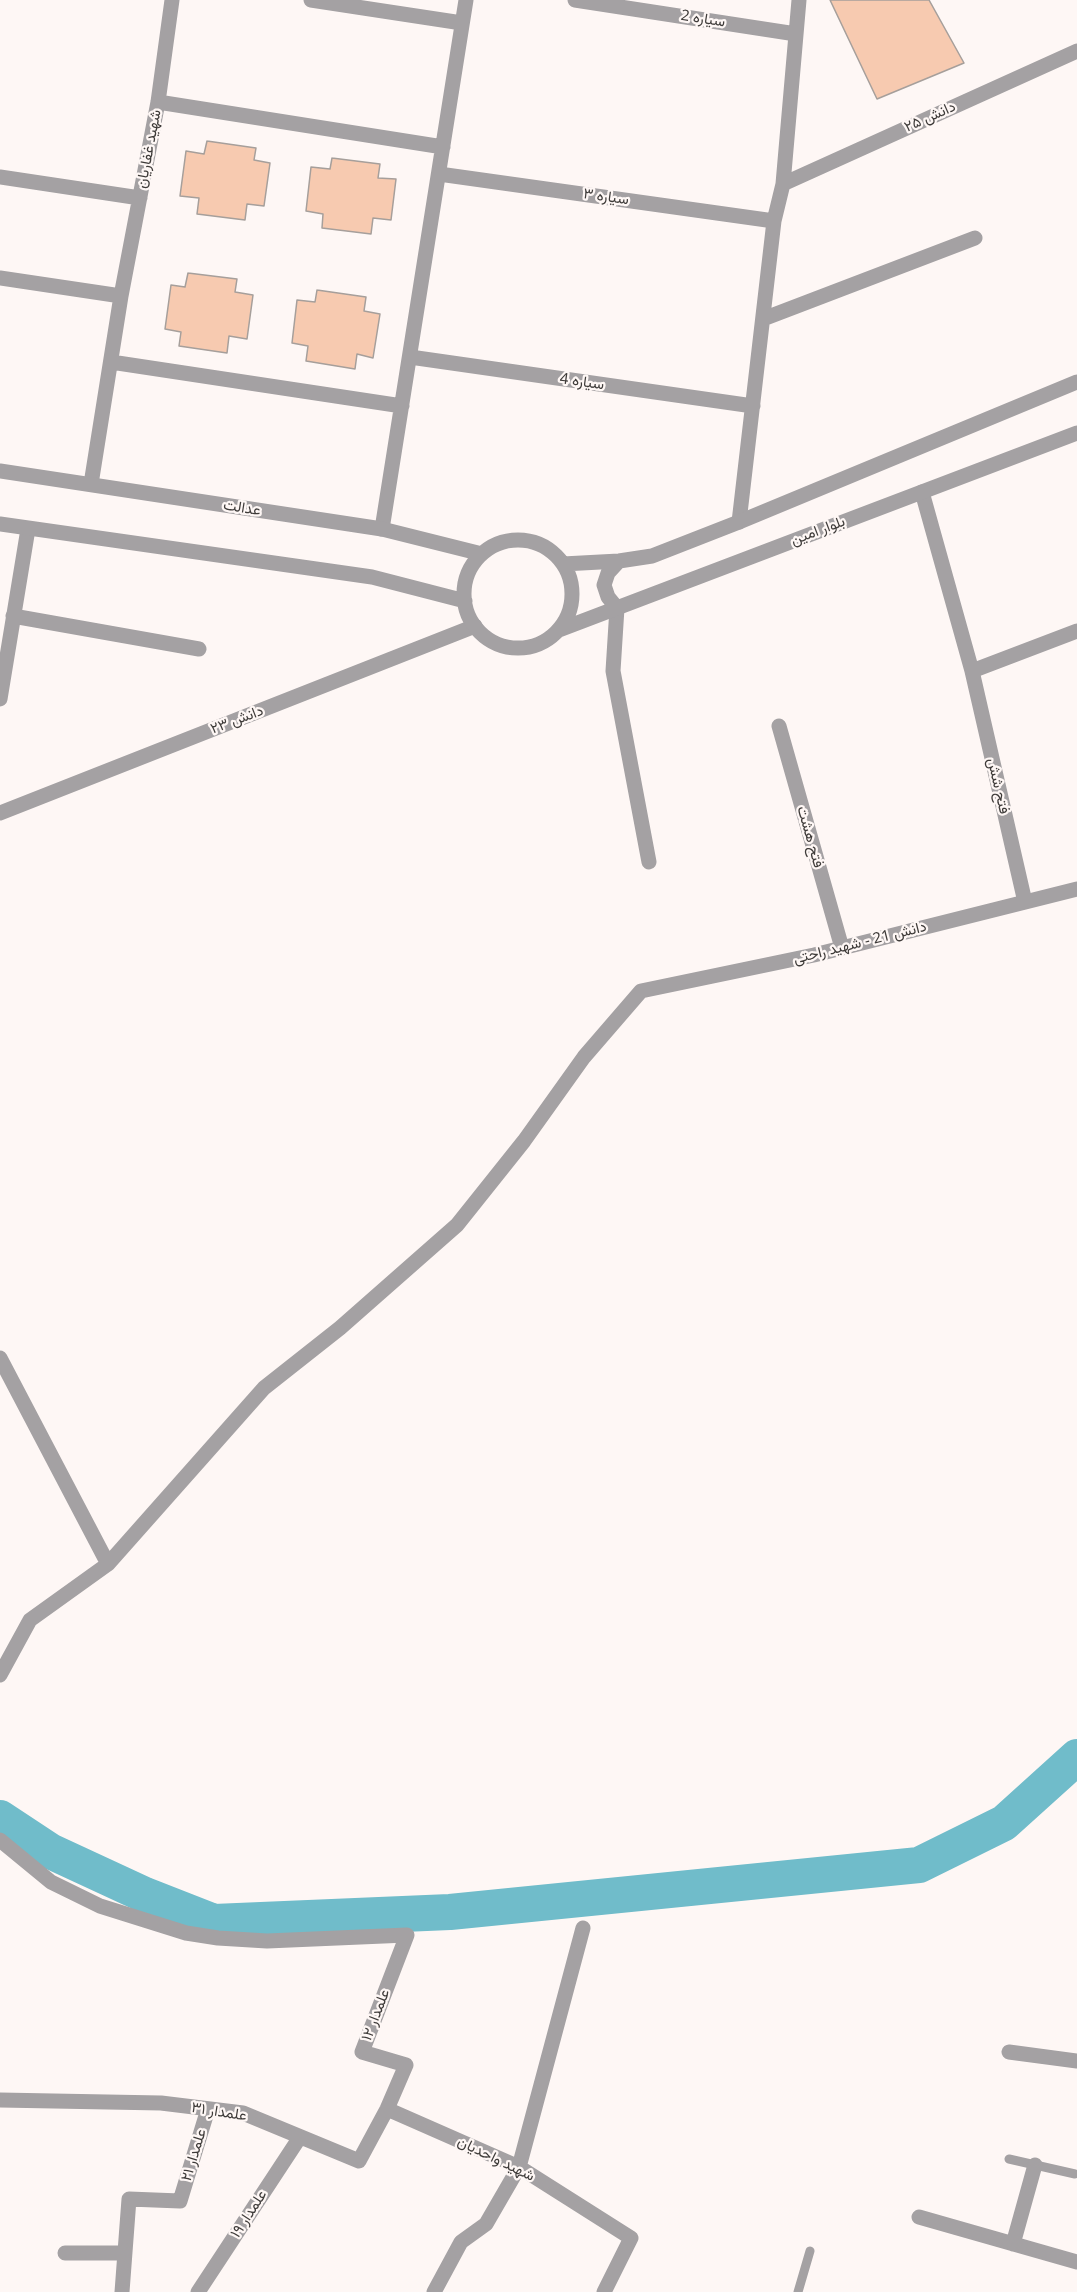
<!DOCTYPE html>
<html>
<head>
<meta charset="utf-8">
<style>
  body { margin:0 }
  canvas { display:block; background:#fef7f5 }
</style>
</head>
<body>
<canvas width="1077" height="2292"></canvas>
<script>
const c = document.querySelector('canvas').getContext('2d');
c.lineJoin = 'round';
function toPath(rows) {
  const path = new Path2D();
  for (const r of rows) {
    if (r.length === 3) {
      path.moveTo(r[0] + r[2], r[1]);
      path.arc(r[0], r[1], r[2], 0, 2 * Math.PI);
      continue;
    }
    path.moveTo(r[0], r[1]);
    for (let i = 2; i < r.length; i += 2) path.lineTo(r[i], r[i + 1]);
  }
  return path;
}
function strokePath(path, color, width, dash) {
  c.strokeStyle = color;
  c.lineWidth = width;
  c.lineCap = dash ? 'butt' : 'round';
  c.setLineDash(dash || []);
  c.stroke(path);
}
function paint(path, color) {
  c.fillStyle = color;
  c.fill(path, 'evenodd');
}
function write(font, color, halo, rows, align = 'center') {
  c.font = font + ' "Noto Sans",Vazirmatn,sans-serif';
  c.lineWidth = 4.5;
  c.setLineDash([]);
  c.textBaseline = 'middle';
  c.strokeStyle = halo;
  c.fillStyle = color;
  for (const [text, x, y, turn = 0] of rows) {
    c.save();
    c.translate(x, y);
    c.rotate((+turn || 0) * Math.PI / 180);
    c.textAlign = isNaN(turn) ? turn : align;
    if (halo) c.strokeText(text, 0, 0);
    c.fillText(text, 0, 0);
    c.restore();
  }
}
strokePath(toPath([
  [0,1818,50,1851,145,1895,214,1922,450,1912,919,1865,1004,1823,1077,1757]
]), '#70bcca', 36);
const building = toPath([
  [830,0,929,0,964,63,877,99,830,0],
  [207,141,256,148,254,160,270,163,264,206,247,204,245,220,197,214,199,198,180,196,186,151,204,154,207,141],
  [332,158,380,164,378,178,396,179,391,220,373,218,371,234,322,228,323,214,306,211,311,167,330,169,332,158],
  [188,273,237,279,235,292,253,295,247,339,229,336,227,353,179,346,181,332,165,329,171,285,185,287,188,273],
  [317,290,366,297,364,311,380,314,373,358,357,354,355,369,306,361,308,346,292,343,297,300,315,302,317,290]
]);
paint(building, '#f7cab0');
strokePath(building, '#a69f9b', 1.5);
strokePath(toPath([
  [1009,2159,1075,2174],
  [798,2292,810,2251]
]), '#a4a1a3', 9);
strokePath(toPath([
  [311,0,462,23],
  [575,0,796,34],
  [158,102,443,147],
  [439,174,774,221],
  [0,177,140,198],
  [783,184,1077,51],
  [0,278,121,296],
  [763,319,975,238],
  [410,357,753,406],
  [111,362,402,406],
  [91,484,121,296,158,102,172,0],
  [922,492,972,671,1077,631],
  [739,522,774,221,783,184,799,0],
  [382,529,466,0],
  [617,608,613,671,649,862],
  [13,616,199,649],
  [972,671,1025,902],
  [0,699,28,529],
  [779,726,842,948],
  [0,813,475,626],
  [0,1358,108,1564],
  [0,1675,30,1620,108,1564,264,1388,340,1328,457,1225,524,1141,584,1057,641,991,814,955,1077,889],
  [0,1840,51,1882,100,1906,186,1933,218,1938,267,1941,407,1935,362,2052,406,2065,387,2109,359,2161,243,2113,161,2103,0,2100],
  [1009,2052,1077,2061],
  [387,2109,519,2167,631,2238,604,2292],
  [919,2217,1077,2262],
  [1013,2244,1035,2165],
  [65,2253,125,2253],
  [122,2292,129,2199,180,2201,208,2109],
  [198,2292,300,2137],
  [434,2292,461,2242,486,2224,519,2167,583,1928]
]), '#a4a1a3', 15);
strokePath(toPath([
  [0,471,382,529,482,554],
  [0,524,372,577,465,601],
  [518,594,54],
  [563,564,619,561,652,556,739,522,1077,382],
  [617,608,608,597,604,585,608,573,619,561],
  [559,630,1077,433]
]), '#a4a1a3', 15);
write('15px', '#3e3b39', '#fef7f5', [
  ["سیاره 2",703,19,9],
  ["دانش ۲۵",930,117,-24],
  ["شهید غفاریان",149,149,-79],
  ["سیاره ۳",606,197,8],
  ["سیاره 4",582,382,8],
  ["عدالت",242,508,9],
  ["بلوار امین",818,531,-21],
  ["دانش ۲۳",237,720,-21],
  ["فتح شش",998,786,77],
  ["فتح هشت",810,837,74],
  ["دانش 21 - شهید راحتی",860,943,-14],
  ["علمدار ۱۲",376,2015,-69],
  ["علمدار ۳۱",219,2112,9],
  ["علمدار ۲۱",194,2155,-73],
  ["شهید واحدیان",496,2159,26],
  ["علمدار ۱۹",249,2214,-57]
]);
</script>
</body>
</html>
